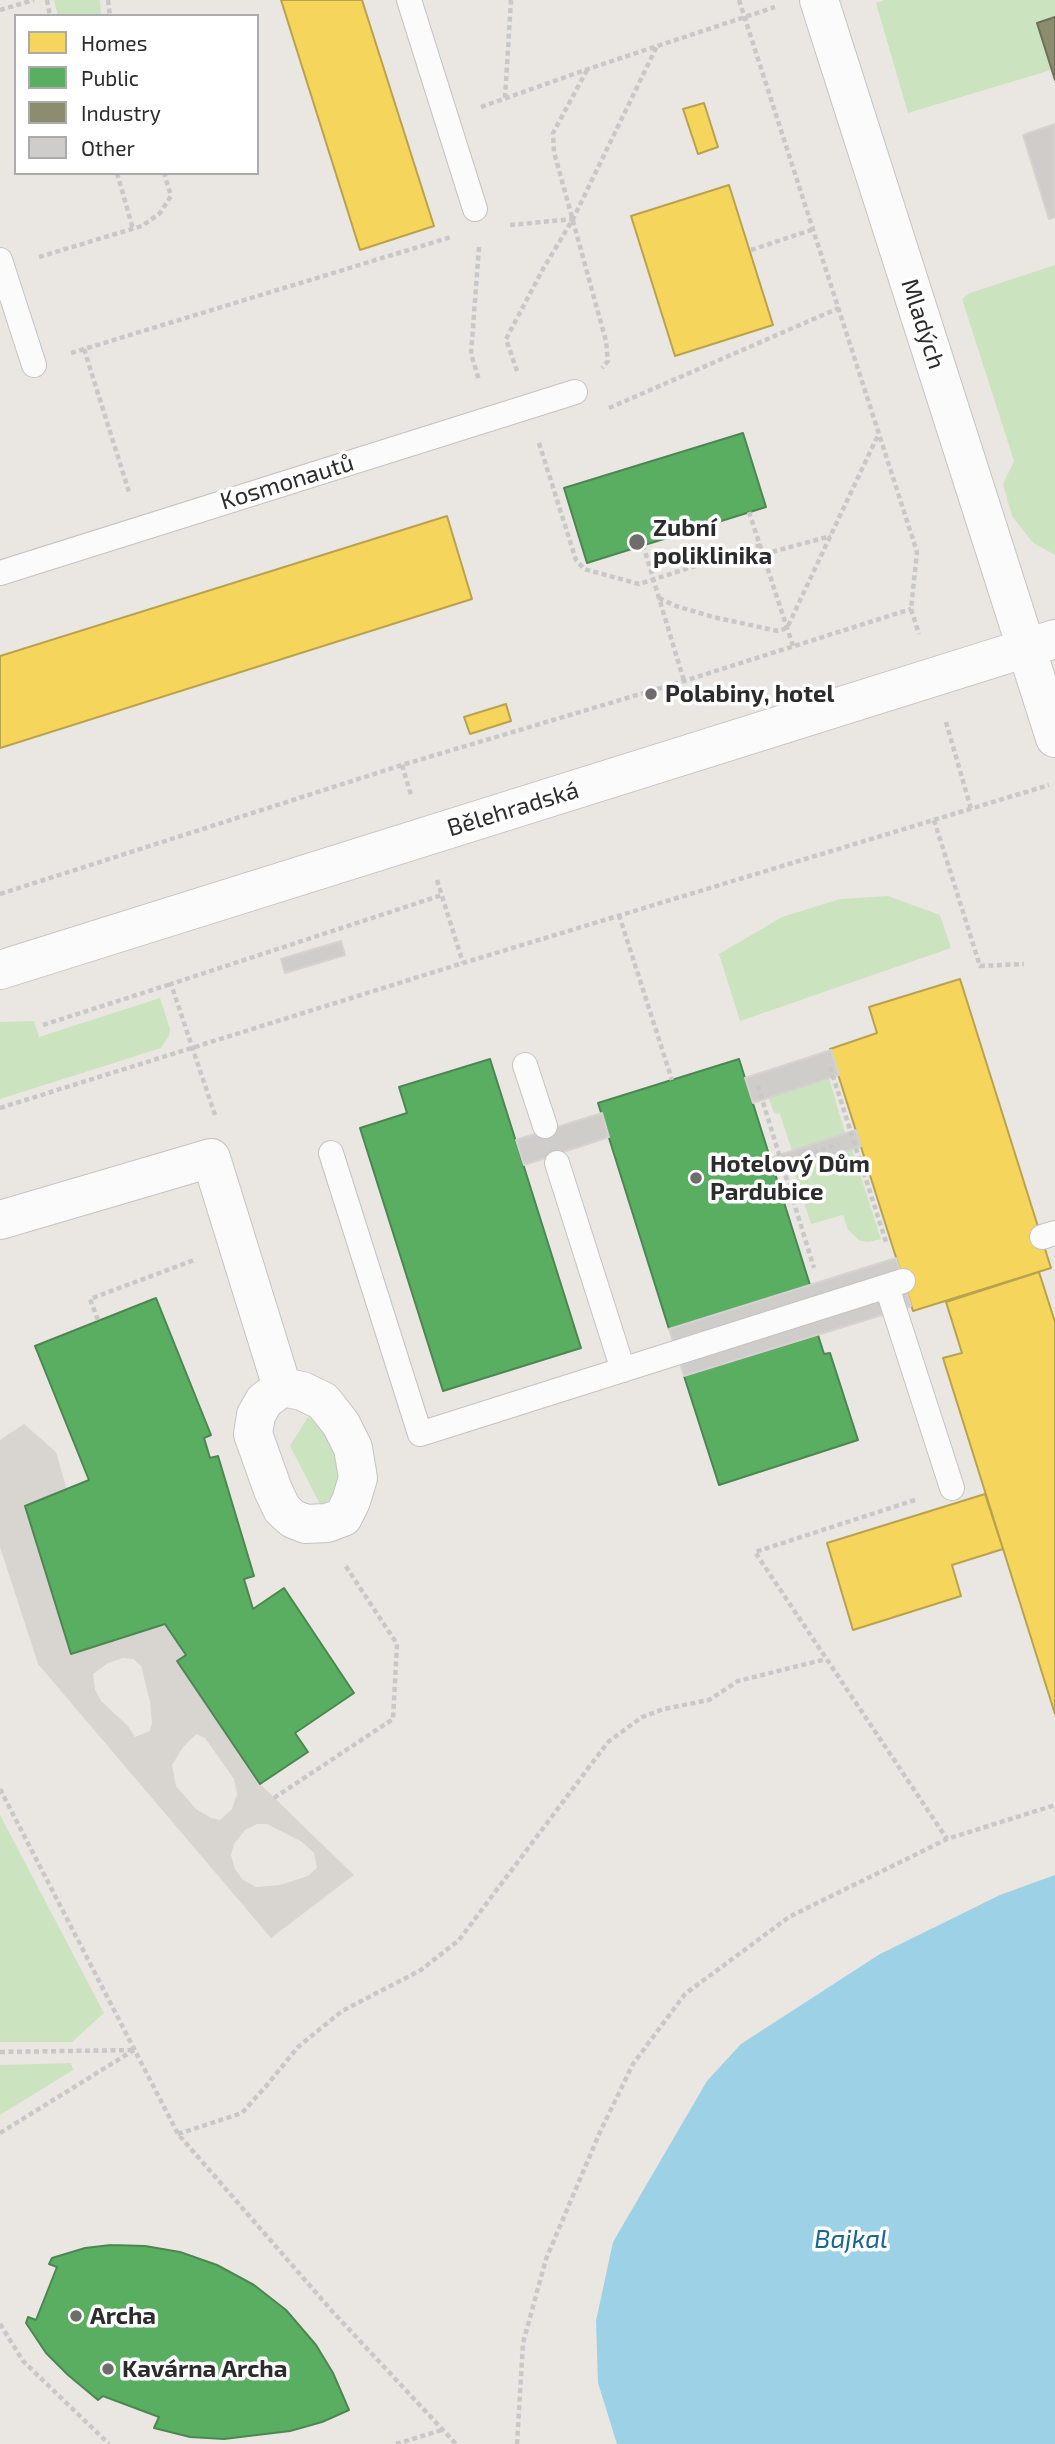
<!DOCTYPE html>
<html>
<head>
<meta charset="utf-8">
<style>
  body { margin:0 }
  #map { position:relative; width:1055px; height:2444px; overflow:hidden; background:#eae7e3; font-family:"Exo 2",sans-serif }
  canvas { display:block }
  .legend { position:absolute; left:14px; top:14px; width:245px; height:161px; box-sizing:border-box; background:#fff; border:2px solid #ababab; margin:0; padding:9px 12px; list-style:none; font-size:21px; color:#2c2c2c }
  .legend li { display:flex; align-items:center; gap:14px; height:35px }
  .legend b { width:35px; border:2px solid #ababab }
</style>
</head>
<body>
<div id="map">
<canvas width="1055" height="2444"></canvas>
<ul class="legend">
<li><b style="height:19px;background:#f6d55c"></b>Homes</li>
<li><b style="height:19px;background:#5aae61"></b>Public</li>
<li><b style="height:19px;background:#8c8c6e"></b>Industry</li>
<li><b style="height:19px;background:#cfcdca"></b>Other</li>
</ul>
</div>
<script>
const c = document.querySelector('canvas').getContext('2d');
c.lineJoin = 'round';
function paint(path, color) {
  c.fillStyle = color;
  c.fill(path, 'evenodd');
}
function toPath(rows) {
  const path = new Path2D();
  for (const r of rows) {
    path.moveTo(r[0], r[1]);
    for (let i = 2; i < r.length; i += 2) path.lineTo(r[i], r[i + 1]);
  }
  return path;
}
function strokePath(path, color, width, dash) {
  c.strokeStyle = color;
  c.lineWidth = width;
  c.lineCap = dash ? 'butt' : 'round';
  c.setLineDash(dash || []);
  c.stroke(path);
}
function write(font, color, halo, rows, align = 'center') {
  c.font = font + ' "Exo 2",sans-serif';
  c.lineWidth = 7;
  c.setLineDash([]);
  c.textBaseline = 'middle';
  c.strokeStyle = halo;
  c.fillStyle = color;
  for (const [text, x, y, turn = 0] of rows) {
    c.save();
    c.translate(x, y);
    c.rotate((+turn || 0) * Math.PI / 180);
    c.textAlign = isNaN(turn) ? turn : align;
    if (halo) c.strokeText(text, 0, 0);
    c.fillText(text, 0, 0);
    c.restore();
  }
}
paint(toPath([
  [54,0,100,0,101,16,58,16],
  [884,0,1055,0,1055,17,1037,23,1051,70,908,113,876,3],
  [1055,265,1055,555,1033,543,1012,516,1003,484,1014,461,962,299,970,293],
  [888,896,940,915,951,948,740,1021,719,954,782,917,840,899],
  [160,998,170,1029,169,1036,161,1048,0,1099,0,1022,34,1021,39,1037],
  [829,1078,845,1133,792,1151,780,1114,774,1113,768,1097],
  [852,1149,881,1239,868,1242,860,1241,848,1230,843,1215,811,1224,793,1169],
  [308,1417,320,1425,334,1442,340,1469,334,1495,321,1506,290,1446],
  [0,1815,104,2013,72,2042,0,2042],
  [71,2063,73,2070,0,2115,0,2065]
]), '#cce3bf');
paint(toPath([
  [24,1424,56,1452,67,1490,25,1507,71,1653,165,1624,186,1655,177,1661,260,1784,354,1875,271,1938,38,1664,0,1547,0,1440],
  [123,1658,133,1659,141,1666,150,1702,152,1723,150,1731,135,1737,128,1726,101,1701,95,1689,93,1674,108,1663],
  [196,1734,205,1738,234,1779,237,1794,232,1809,220,1820,211,1818,196,1809,176,1786,172,1765,184,1746],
  [257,1824,267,1824,302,1842,314,1853,317,1868,308,1876,280,1885,256,1887,243,1880,235,1869,231,1855,234,1844,245,1830]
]), '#d8d5d1');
paint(toPath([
  [1055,1875,1055,2444,617,2444,598,2383,596,2321,613,2242,707,2081,741,2044,880,1954,1000,1895]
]), '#9dd1e5');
const homes = toPath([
  [281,0,362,0,434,226,360,250,281,0],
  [704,103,718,147,698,154,683,109,704,103],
  [729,185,773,325,675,356,631,216,729,185],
  [447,516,472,599,0,748,0,656,447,516],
  [506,704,511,721,470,734,464,717,506,704],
  [960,979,1051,1268,913,1311,830,1049,877,1033,869,1007,960,979],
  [1039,1272,1055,1322,1055,1714,943,1358,962,1353,946,1302,1039,1272],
  [985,1494,1003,1549,952,1565,961,1596,853,1630,827,1543,985,1494]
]);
paint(homes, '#f6d55c');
strokePath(homes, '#b9a24e', 2);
const public = toPath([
  [743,433,766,507,587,563,564,488,743,433],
  [490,1059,581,1348,443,1391,360,1128,407,1113,399,1087,490,1059],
  [739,1059,810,1285,669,1329,598,1103,739,1059],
  [156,1298,211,1435,204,1438,210,1458,218,1456,254,1576,244,1579,253,1609,284,1588,354,1693,295,1733,308,1752,260,1784,177,1661,186,1655,165,1624,71,1654,25,1506,89,1480,35,1346,156,1298],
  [818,1335,824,1354,830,1353,858,1440,719,1485,684,1376,818,1335],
  [111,2245,145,2246,180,2252,217,2265,254,2285,286,2310,316,2345,333,2373,349,2410,322,2422,290,2431,224,2439,190,2437,154,2428,159,2417,103,2396,98,2400,68,2375,46,2353,26,2323,28,2317,36,2320,57,2267,49,2264,52,2258,85,2248,111,2245]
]);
paint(public, '#5aae61');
strokePath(public, '#4c8751', 2);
const industry = toPath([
  [1055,17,1055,80,1037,23,1055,17]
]);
paint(industry, '#8c8c6e');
strokePath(industry, '#6f6f5a', 2);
const building = toPath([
  [1055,124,1055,217,1049,219,1023,135,1055,124],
  [341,941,345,955,285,973,281,959,341,941],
  [831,1050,839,1075,753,1103,745,1078,831,1050],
  [602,1113,609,1137,524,1165,516,1140,602,1113],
  [856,1130,861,1146,775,1175,770,1158,856,1130],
  [896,1258,911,1306,684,1376,669,1329,896,1258]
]);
paint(building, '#cfcdca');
strokePath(building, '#d5d2cf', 2);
const lane = toPath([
  [409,0,475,209],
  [0,260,34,365],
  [0,573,575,392],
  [525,1065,545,1126],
  [331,1153,420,1434,903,1281],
  [557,1163,623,1370],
  [1042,1237,1055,1233],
  [887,1287,952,1488]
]);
const street = toPath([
  [819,0,1055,738],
  [0,970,1055,639],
  [0,1220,211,1158,282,1387],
  [282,1387,302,1391,323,1401,341,1424,353,1448,358,1478,351,1501,343,1517,327,1523,306,1524,293,1519,282,1509,273,1490,253,1434,256,1415,264,1401,282,1387]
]);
strokePath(lane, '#c4c3c2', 26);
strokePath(street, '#c4c3c2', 40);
strokePath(toPath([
  [47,0,50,16],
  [108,0,110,16],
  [739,0,917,552,911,609,919,634],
  [0,10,34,0],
  [587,70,553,133,554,152,606,341,608,361,602,368],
  [505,98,511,0],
  [481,107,588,69,775,7],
  [117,173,133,229],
  [510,225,573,219],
  [479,247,471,354,479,380],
  [751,250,814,229],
  [39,257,142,226,160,213,171,196,164,173],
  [84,349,129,492],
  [71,353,451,237],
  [517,371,506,339,543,269,573,219,657,46],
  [609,408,839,308],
  [539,443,576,560,584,569,639,584,761,545],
  [749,512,793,646],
  [643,545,684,681],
  [764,554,831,536],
  [659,598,676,606,713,617,778,631,787,628,879,433],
  [946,722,971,809],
  [402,765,411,795],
  [934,820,980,966,1024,964],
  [437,880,463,963],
  [0,894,402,765,684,681,911,609],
  [619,915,672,1080],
  [43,1025,171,984],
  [830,1067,887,1245],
  [758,1086,814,1268],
  [0,1108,463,963,1049,785],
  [215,1115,171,984,442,895],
  [773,1167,838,1144],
  [98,1320,90,1299,194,1260],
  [915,1500,755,1552,947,1839],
  [0,1789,178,2134,332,2311,456,2444],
  [274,1798,393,1719,397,1644,345,1565],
  [0,2052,134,2050],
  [0,2133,134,2050],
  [178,2134,242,2113,267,2085,298,2047,342,2011,421,1970,459,1940,608,1742,642,1717,664,1709,709,1700,738,1681,826,1659],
  [0,2324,23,2361,109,2444],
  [396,2444,442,2430],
  [517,2444,523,2343,546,2259,600,2132,633,2064,685,1994,789,1917,947,1839,1055,1805]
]), '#c8c8c7', 4.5, [5, 3.5]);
strokePath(lane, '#fcfbfb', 24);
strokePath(street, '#fcfbfb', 38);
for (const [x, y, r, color] of [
  [637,542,9,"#6e6d6c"],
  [651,694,7,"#6e6d6c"],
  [696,1178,7,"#6e6d6c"],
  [76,2316,7,"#6e6d6c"],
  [108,2369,7,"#6e6d6c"]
]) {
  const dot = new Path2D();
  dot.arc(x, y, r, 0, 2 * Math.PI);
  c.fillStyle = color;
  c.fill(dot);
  strokePath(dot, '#fff', 2.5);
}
write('24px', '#2c2c2c', '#fff', [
  ["Mladých",923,324,72],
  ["Kosmonautů",287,482,-17],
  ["Bělehradská",513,809,-17]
]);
write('bold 24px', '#2c2c2c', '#fff', [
  ["Zubní",653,528],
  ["poliklinika",653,556],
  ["Polabiny, hotel",665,694],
  ["Hotelový Dům",710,1164],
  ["Pardubice",710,1192],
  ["Archa",90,2316],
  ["Kavárna Archa",122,2369]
], 'left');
write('italic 26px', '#186695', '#fff', [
  ["Bajkal",851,2239]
]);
</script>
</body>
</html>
